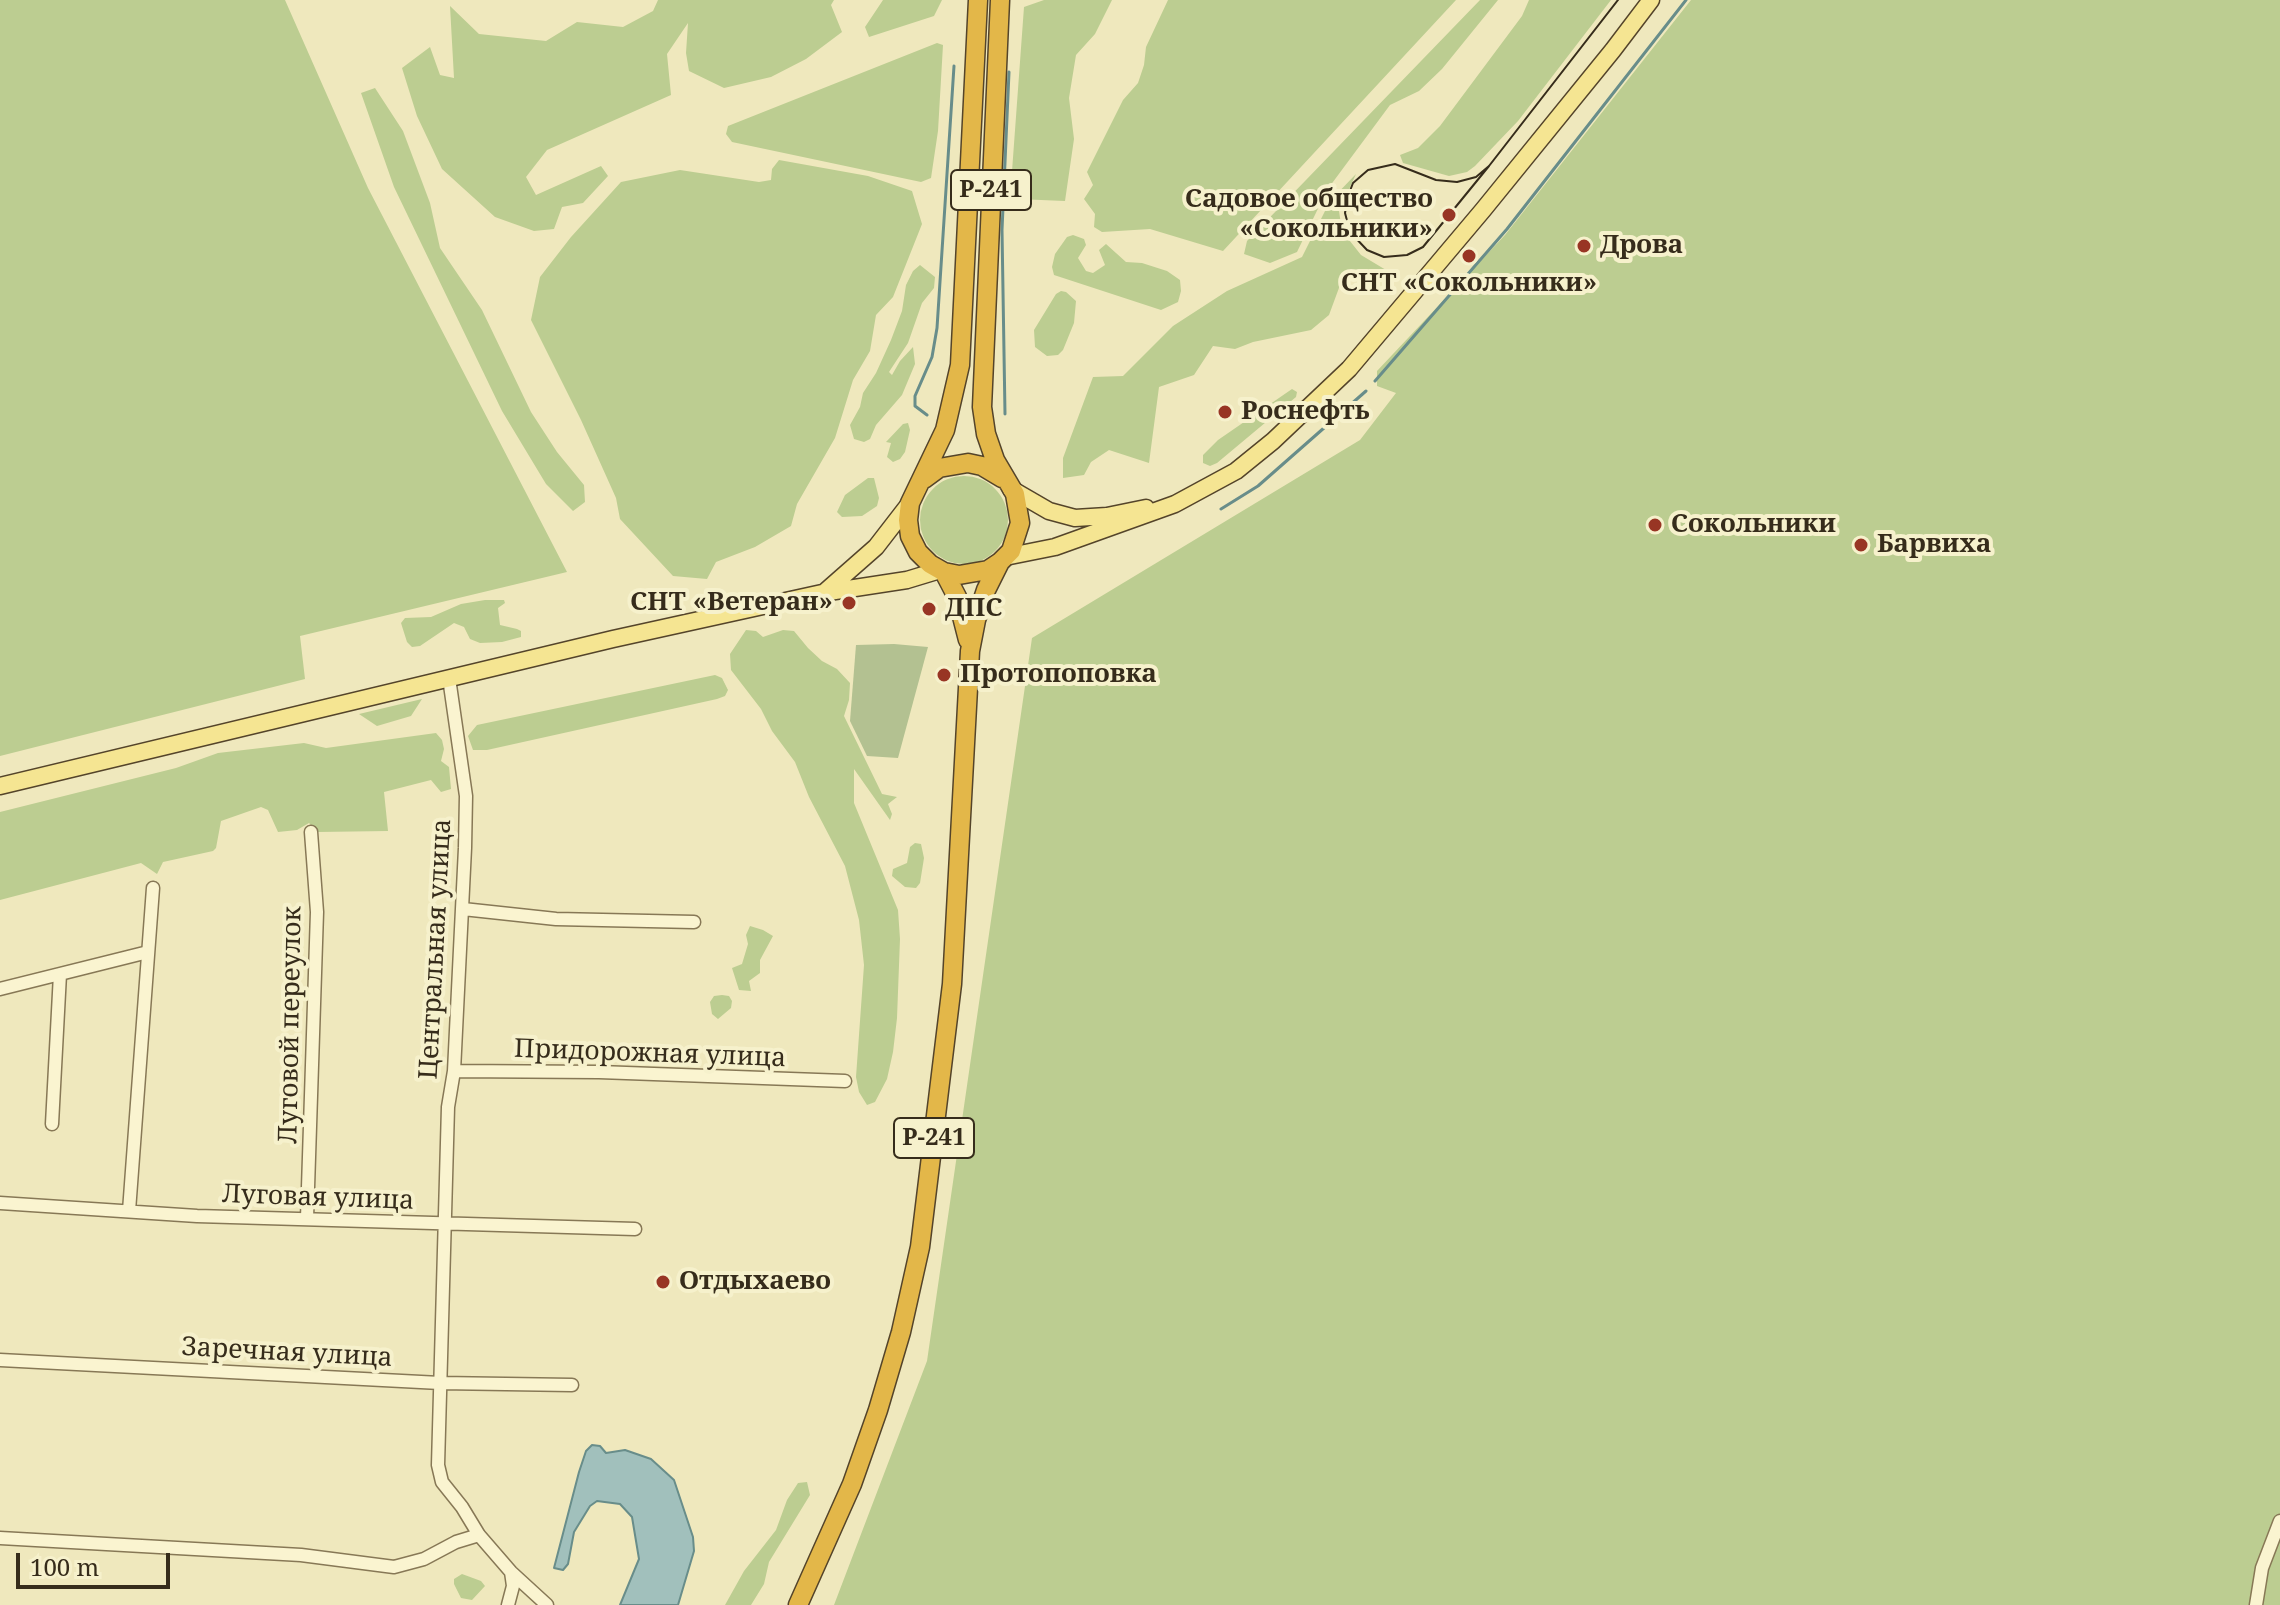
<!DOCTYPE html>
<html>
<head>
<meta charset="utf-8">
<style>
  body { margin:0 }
  #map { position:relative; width:2280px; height:1605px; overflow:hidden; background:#efe8bd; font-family:"Noto Serif",serif }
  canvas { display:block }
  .scale { position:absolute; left:16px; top:1553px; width:154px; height:36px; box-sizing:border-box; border:4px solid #362c1b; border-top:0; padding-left:10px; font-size:24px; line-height:28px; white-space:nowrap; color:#362c1b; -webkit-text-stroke:6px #f6f1cc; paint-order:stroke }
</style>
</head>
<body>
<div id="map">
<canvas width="2280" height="1605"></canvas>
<div class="scale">100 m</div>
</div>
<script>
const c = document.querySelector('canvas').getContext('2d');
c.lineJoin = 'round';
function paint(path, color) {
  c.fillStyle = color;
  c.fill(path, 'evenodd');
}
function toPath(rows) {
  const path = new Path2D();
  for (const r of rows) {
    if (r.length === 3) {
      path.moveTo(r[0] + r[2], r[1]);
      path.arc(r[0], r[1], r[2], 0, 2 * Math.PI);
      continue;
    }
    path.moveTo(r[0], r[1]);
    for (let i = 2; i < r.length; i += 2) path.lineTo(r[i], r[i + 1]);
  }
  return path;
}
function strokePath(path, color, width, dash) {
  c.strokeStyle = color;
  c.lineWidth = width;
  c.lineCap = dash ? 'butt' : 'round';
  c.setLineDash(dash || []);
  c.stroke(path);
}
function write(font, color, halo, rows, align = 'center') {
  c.font = font + ' "Noto Serif",serif';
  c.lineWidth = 8;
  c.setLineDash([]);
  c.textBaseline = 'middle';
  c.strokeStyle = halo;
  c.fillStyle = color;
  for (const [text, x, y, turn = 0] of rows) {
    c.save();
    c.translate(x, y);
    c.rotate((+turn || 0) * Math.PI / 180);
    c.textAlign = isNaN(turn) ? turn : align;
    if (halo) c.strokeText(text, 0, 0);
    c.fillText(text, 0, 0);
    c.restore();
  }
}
paint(toPath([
  [0,0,285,0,368,188,567,572,300,636,305,679,0,756],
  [658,0,834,0,831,5,842,32,806,59,771,77,724,88,689,71,686,53,688,23,667,54,671,95,547,150,526,177,536,195,601,166,608,176,583,203,562,207,554,229,534,231,495,217,442,169,417,116,402,68,430,47,440,75,454,78,450,6,479,34,546,41,577,22,623,27,653,11],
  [883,0,942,0,934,16,869,37,865,27],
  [1044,0,1112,0,1095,34,1076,55,1069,98,1074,139,1065,201,1017,199,1011,185,1024,7],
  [1168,0,1456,0,1223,251,1150,229,1102,232,1094,227,1095,214,1084,199,1093,185,1087,172,1123,100,1138,83,1144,65,1146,47],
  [1480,0,1498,0,1442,69,1419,91,1390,105,1327,190,1297,252,1270,263,1244,254,1247,241],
  [1529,0,1611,0,1518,121,1475,166,1467,172,1449,176,1403,163,1400,155,1418,148,1440,126,1522,16],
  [1691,0,2280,0,2280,1605,834,1605,927,1361,1032,638,1360,440,1396,393,1377,386,1377,371,1505,235],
  [937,43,943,45,938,131,931,178,921,182,732,142,726,134,728,126],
  [375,88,403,131,430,203,440,248,482,310,531,412,557,452,584,485,585,502,573,511,546,484,502,411,394,187,361,93],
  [779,160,868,176,912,191,922,224,893,297,876,315,870,351,853,380,835,438,797,504,791,526,755,547,716,562,707,579,673,576,620,519,616,498,581,420,531,320,540,277,571,237,621,182,680,170,759,182,771,180,772,169],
  [1356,174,1339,211,1342,231,1361,255,1386,270,1375,285,1343,277,1329,315,1311,330,1253,342,1235,349,1213,346,1194,375,1159,387,1149,463,1109,450,1091,462,1084,475,1063,478,1063,458,1093,377,1123,376,1173,326,1227,291,1302,257,1330,201],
  [1073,235,1084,239,1086,245,1078,258,1086,271,1093,273,1105,265,1099,250,1106,244,1126,262,1142,263,1167,271,1180,280,1181,291,1178,302,1161,310,1054,275,1052,267,1055,254,1067,237],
  [920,265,935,277,934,288,922,303,908,343,889,372,892,375,900,361,913,347,915,364,902,395,876,425,870,439,864,442,854,439,850,425,860,407,863,393,876,373,891,340,902,311,906,285,913,271],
  [1061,291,1066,292,1076,301,1074,323,1063,350,1058,355,1047,356,1035,347,1034,330,1056,294],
  [1292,389,1297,392,1296,397,1217,463,1210,466,1203,463,1203,455,1218,440],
  [908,423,910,430,905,452,900,459,893,462,887,457,891,443,886,442,903,424],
  [964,520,44],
  [868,478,874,478,879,498,877,506,862,516,842,517,837,512,845,495],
  [485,600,504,600,505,603,498,608,500,625,517,629,521,631,521,637,502,642,480,643,470,639,464,627,454,623,420,646,412,647,407,642,401,623,405,618,431,617,461,604],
  [746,630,756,631,763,637,783,630,794,631,808,648,822,661,837,669,850,683,849,700,844,716,882,794,897,797,888,804,892,814,890,820,854,769,854,803,898,910,900,939,897,1018,893,1052,887,1079,875,1102,867,1105,859,1092,856,1077,864,965,859,920,845,866,809,797,795,762,772,731,761,709,731,670,730,654],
  [715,675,722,678,728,690,725,696,717,699,487,750,473,750,468,736,477,725],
  [422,699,411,716,377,726,359,714],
  [436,733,442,740,444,749,441,761,449,767,451,789,441,792,431,780,384,792,388,831,318,832,309,823,297,830,278,832,268,810,261,807,221,821,216,848,213,851,163,862,157,874,141,863,0,900,0,812,176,768,218,753,304,743,326,748],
  [915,843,921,844,924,858,920,883,916,888,905,887,892,876,893,869,907,863,910,847],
  [750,926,763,930,773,936,760,960,760,973,749,981,751,991,739,990,732,968,742,964,748,944,746,935],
  [722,995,729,996,732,1001,731,1008,718,1019,712,1014,710,1002,714,996],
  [807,1482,810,1495,769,1562,764,1584,751,1605,725,1605,744,1571,776,1530,787,1500,798,1483],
  [462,1574,481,1581,485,1586,472,1600,461,1598,454,1584,454,1579]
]), '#bccd91');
paint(toPath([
  [894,644,928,647,898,758,867,756,850,721,856,645]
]), '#b3c191');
const water = toPath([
  [592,1445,600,1446,606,1453,625,1450,651,1459,674,1480,693,1537,694,1551,678,1605,620,1605,639,1559,632,1517,620,1504,597,1501,590,1506,574,1532,568,1564,563,1570,554,1568,579,1472,586,1451,592,1445]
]);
paint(water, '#a1c0bc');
strokePath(water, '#688d8a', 2);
strokePath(toPath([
  [1375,381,1507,229,1686,0],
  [1005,414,1002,230,1009,72],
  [927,415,915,406,915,396,932,357,937,328,954,66],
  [1221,509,1258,486,1366,391]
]), '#688d8a', 3);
const minor = toPath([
  [449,678,466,796,465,848,454,1071,448,1107,438,1465,442,1482,462,1507,479,1535,511,1572,547,1605],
  [463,909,556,919,694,922],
  [0,989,148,952],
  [454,1071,599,1072,845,1081],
  [52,1124,60,974],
  [0,1203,197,1216,635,1229],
  [129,1211,153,888],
  [307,1218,317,912,311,832],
  [0,1360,440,1383,572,1385],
  [0,1538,301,1555,394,1567,424,1559,456,1542,479,1535],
  [508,1605,513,1586,511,1572],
  [2256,1605,2262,1568,2280,1521]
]);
const major = toPath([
  [1011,489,1049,511,1075,518,1107,516,1146,508],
  [1005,557,1055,547,1175,504,1236,471,1273,441,1349,369,1483,210,1613,50,1651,0],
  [826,591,876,547,910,503],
  [0,786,613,639,822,593,907,580,940,570]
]);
const highway = toPath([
  [978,0,960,365,945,430,910,503,908,520,910,536,918,552,930,564,944,572,959,575,988,570,1000,562,1011,551,1020,523,1015,494,995,460,986,434,982,407,1000,0],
  [924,479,939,468,968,463,982,466,1002,478],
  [944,572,957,597,968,640],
  [798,1605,852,1484,878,1410,901,1332,920,1247,952,984,970,651,976,620,986,590,1000,562]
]);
strokePath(minor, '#877856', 15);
strokePath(major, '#54442a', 19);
strokePath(highway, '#54442a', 21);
strokePath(minor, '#faf4d0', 12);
strokePath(major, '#f5e592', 16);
strokePath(highway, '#e3b749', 18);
strokePath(toPath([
  [1489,166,1476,177,1457,182,1436,180,1395,164,1368,170,1353,183,1348,196,1345,213,1350,232,1367,250,1384,257,1407,255,1423,247,1489,166,1618,0]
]), '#362c1b', 2);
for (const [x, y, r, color] of [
  [1449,215,8,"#983524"],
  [1584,246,8,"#983524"],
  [1469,256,8,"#983524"],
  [1225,412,8,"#983524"],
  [1655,525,8,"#983524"],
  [1861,545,8,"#983524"],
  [849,603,8,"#983524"],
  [929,609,8,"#983524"],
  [944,675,8,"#983524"],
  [663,1282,8,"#983524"]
]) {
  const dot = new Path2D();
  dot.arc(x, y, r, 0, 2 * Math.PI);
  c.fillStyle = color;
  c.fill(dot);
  strokePath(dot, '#f6f1cc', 3);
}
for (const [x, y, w] of [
  [991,190,80],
  [934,1138,80]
]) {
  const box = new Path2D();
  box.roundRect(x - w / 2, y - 20, w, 40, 6);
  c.fillStyle = '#f6f1cc';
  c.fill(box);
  strokePath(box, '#362c1b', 2);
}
write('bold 24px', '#362c1b', null, [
  ["Р-241",991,190],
  ["Р-241",934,1138]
]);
write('bold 26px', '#362c1b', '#f6f1cc', [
  ["Садовое общество",1433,200,"right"],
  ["«Сокольники»",1433,230,"right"],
  ["Дрова",1600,246],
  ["СНТ «Сокольники»",1469,284,"center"],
  ["Роснефть",1241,412],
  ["Сокольники",1671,525],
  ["Барвиха",1877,545],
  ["СНТ «Ветеран»",833,603,"right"],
  ["ДПС",945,609],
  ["Протопоповка",960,675],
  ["Отдыхаево",679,1282]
], 'left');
write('26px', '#362c1b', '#f6f1cc', [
  ["Центральная улица",436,949,-87],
  ["Луговой переулок",291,1025,-89],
  ["Придорожная улица",650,1054,2],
  ["Луговая улица",318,1198,2],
  ["Заречная улица",287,1353,3]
]);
</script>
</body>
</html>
